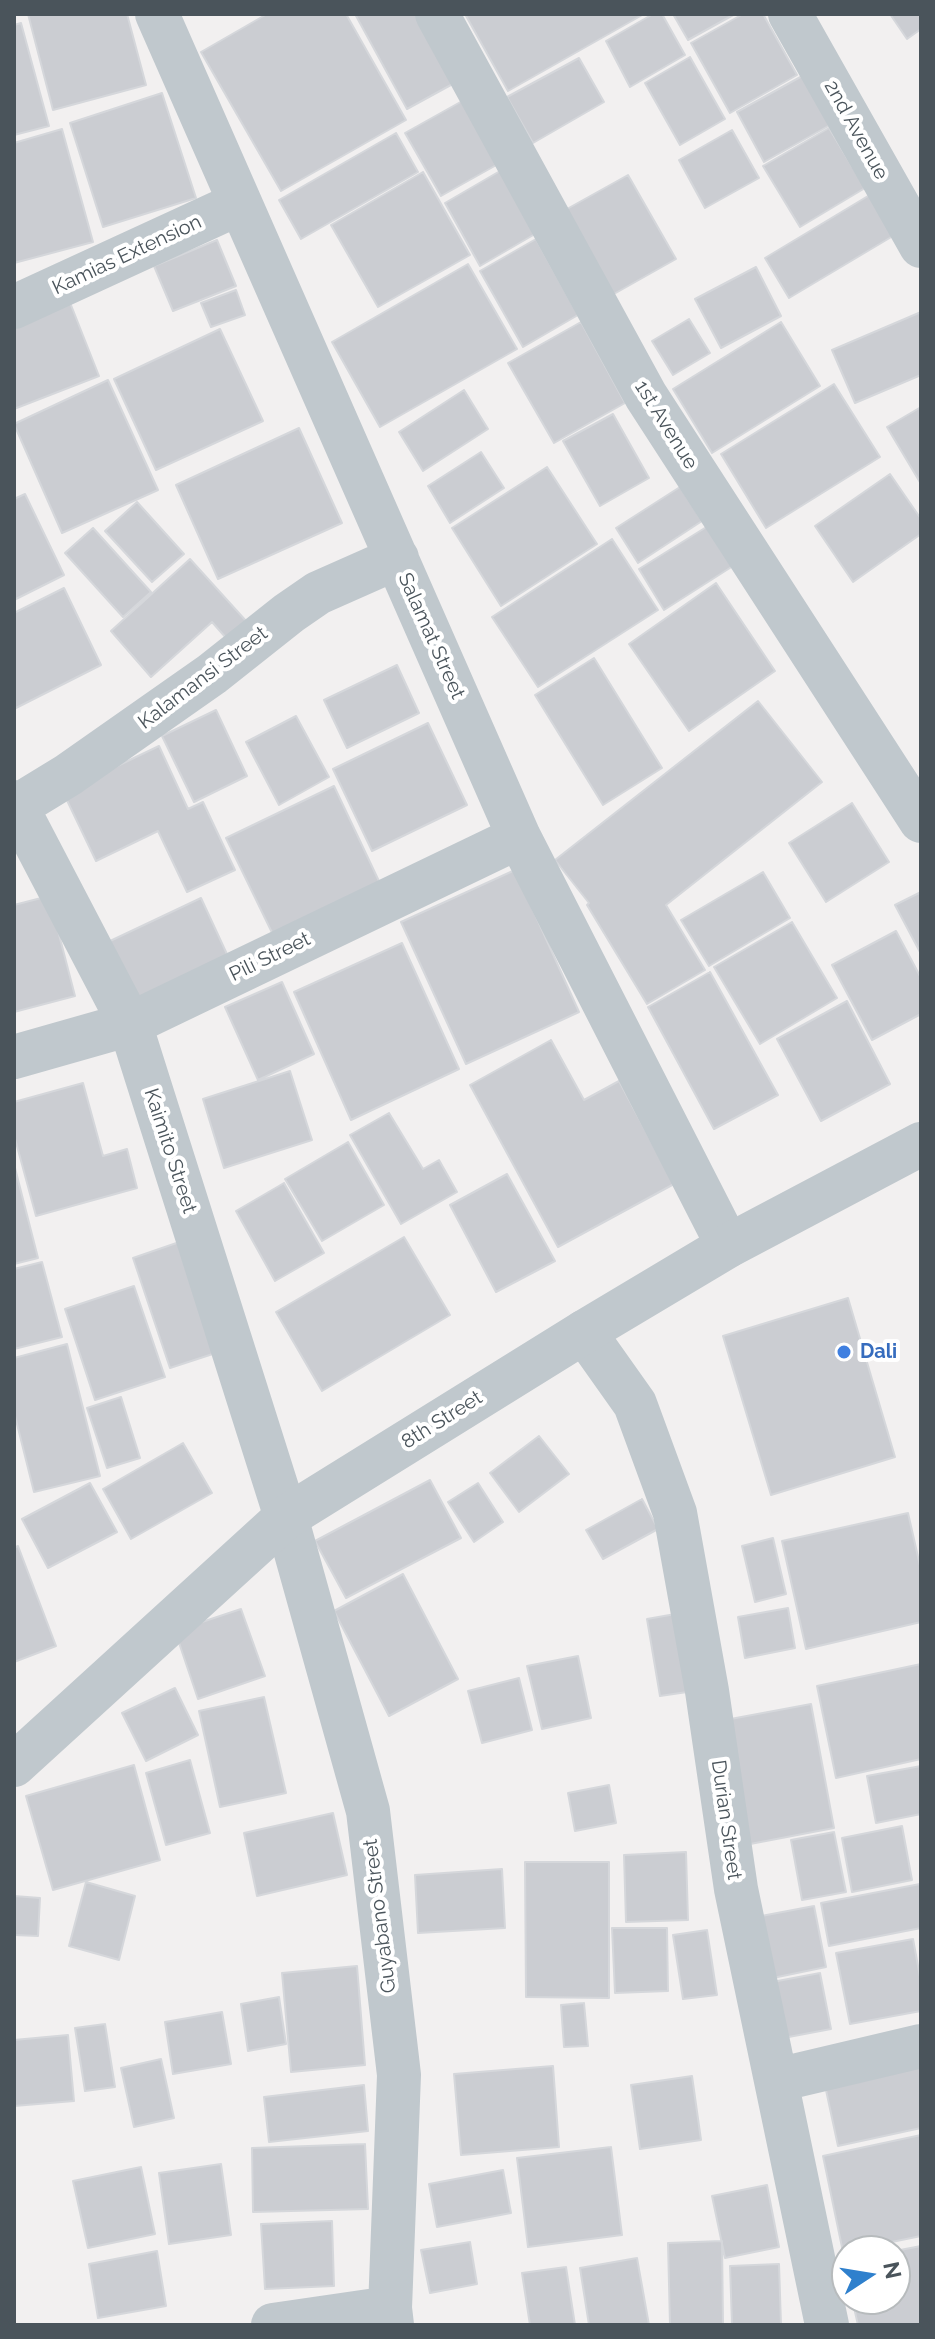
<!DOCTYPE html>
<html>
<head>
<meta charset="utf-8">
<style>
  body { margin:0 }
  #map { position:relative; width:935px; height:2339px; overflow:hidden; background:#f2f0f0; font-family:Raleway,sans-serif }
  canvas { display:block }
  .frame { position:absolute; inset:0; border:16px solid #4a545b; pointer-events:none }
  .north { position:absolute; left:831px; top:2235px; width:80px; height:80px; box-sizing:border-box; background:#fff; border:2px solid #b7bbbd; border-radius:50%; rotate:78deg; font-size:22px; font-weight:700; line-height:32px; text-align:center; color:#4a545b }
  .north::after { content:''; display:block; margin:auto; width:28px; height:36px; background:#2f80cd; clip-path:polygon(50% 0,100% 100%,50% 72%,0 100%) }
</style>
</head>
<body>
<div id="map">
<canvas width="935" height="2339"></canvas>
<div class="frame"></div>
<div class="north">N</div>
</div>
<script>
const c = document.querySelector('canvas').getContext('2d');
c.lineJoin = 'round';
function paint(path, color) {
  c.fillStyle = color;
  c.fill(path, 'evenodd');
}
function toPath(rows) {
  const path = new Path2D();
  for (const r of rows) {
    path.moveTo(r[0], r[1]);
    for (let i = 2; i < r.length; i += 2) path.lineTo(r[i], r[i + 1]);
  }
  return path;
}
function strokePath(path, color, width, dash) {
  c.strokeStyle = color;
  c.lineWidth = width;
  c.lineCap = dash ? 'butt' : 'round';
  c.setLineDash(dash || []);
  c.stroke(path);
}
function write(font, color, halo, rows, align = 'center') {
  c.font = font + ' Raleway,sans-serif';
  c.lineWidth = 8;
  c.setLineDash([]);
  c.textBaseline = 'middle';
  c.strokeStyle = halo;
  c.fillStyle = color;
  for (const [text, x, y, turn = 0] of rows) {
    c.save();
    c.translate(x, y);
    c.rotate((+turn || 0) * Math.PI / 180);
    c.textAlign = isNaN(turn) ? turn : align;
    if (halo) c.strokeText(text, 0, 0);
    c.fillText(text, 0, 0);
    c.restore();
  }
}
const building = toPath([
  [28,14,127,14,146,85,53,110,28,14],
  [267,14,346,14,406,120,281,191,201,52,267,14],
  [355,14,424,14,460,80,407,109,355,14],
  [465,14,644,14,508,91,465,14],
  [653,14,662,14,685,55,630,87,606,41,653,14],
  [673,14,735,14,688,40,673,14],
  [743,14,763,14,797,75,730,113,691,43,743,14],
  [890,14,921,14,921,29,907,39,890,14],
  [21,23,49,126,14,135,14,25,21,23],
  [690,57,725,119,680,145,645,83,690,57],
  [579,58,604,102,533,143,507,97,579,58],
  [804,75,832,124,764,162,737,112,804,75],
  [162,93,196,198,103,227,70,123,162,93],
  [464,100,500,163,441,196,405,133,464,100],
  [829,128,865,188,800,227,763,166,829,128],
  [62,129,93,242,14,263,14,143,62,129],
  [732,130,759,178,705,208,679,160,732,130],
  [396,133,418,172,301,239,279,200,396,133],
  [500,171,535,234,480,266,445,203,500,171],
  [423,172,470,255,378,307,331,225,423,172],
  [628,175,676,259,605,299,558,214,628,175],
  [873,193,898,233,789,298,765,258,873,193],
  [536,239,578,315,523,347,480,271,536,239],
  [217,240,236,286,173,311,154,266,217,240],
  [468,264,517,349,380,427,332,342,468,264],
  [756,267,781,316,721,348,695,299,756,267],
  [236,290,245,315,211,327,201,303,236,290],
  [69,300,99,376,14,409,14,322,69,300],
  [921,312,921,375,855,403,832,350,921,312],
  [689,319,710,353,673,375,652,341,689,319],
  [581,322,625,403,554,443,508,363,581,322],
  [781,322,820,386,712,453,673,389,781,322],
  [220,329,263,421,156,470,114,379,220,329],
  [108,380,158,490,62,533,14,424,108,380],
  [834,384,880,457,766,528,721,454,834,384],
  [464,390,488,429,423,471,399,432,464,390],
  [921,407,921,484,887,427,921,407],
  [613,414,649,478,600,506,563,441,613,414],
  [299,428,342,523,218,579,176,485,299,428],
  [481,452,504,488,450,523,428,486,481,452],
  [547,467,597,544,501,606,452,528,547,467],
  [890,474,921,519,921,534,853,582,815,526,890,474],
  [680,487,702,521,638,563,616,528,680,487],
  [25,494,64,575,14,600,14,499,25,494],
  [137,502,184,554,152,582,105,531,137,502],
  [708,526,733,566,664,610,639,569,708,526],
  [93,528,151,592,123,617,65,553,93,528],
  [612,539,658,610,538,687,492,617,612,539],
  [190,559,247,622,227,639,212,622,151,677,111,631,190,559],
  [716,583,775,671,689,731,629,644,716,583],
  [64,588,101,665,14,709,14,613,64,588],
  [594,658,662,768,603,805,535,695,594,658],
  [397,665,419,713,347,748,324,700,397,665],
  [758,701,822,782,666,905,705,970,647,1004,587,905,589,903,555,860,758,701],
  [216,710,247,776,194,802,162,736,216,710],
  [296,716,329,777,279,805,246,742,296,716],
  [428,723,467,805,372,851,333,769,428,723],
  [159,746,188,809,203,802,235,870,187,892,158,831,96,861,63,792,159,746],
  [334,786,386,896,279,947,226,838,334,786],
  [852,803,889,862,826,902,789,843,852,803],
  [515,870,579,1012,466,1064,401,922,515,870],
  [763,872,790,918,709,966,681,920,763,872],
  [921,892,921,954,895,905,921,892],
  [49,896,75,996,14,1012,14,905,49,896],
  [201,898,232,965,140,1010,108,942,201,898],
  [792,922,837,998,760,1044,714,967,792,922],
  [896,931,921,978,921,1014,872,1040,832,965,896,931],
  [402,943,459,1069,351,1120,294,992,402,943],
  [710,972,778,1095,714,1129,648,1007,710,972],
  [282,982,314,1054,258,1080,225,1007,282,982],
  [847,1001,890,1084,821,1121,777,1039,847,1001],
  [551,1040,584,1100,619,1081,674,1184,558,1247,470,1085,551,1040],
  [290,1071,312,1140,224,1168,203,1099,290,1071],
  [83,1083,103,1156,127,1149,137,1188,36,1216,14,1135,14,1102,83,1083],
  [389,1113,423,1169,439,1160,457,1192,401,1224,350,1135,389,1113],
  [348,1142,384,1205,322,1241,285,1179,348,1142],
  [14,1164,38,1258,14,1264,14,1164],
  [507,1174,555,1261,496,1292,450,1205,507,1174],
  [284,1183,324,1253,275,1281,236,1211,284,1183],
  [404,1237,450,1315,322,1391,276,1312,404,1237],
  [191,1238,228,1349,170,1368,133,1258,191,1238],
  [42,1262,62,1337,14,1349,14,1269,42,1262],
  [134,1286,165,1377,95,1400,65,1309,134,1286],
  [848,1298,895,1457,771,1495,723,1336,848,1298],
  [67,1344,100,1476,34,1492,14,1412,14,1358,67,1344],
  [121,1397,140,1458,107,1468,87,1408,121,1397],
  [539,1436,569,1474,519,1512,490,1473,539,1436],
  [183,1443,212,1493,131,1539,103,1489,183,1443],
  [430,1480,461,1538,346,1598,315,1541,430,1480],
  [90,1483,117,1532,48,1568,22,1519,90,1483],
  [478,1483,503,1522,474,1542,448,1502,478,1483],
  [642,1499,658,1529,603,1559,586,1530,642,1499],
  [908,1513,921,1570,921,1622,806,1649,782,1541,908,1513],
  [773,1538,786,1594,755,1602,742,1546,773,1538],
  [18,1546,56,1646,14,1662,14,1548,18,1546],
  [403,1574,458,1679,389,1716,334,1611,403,1574],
  [788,1608,795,1648,745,1658,738,1617,788,1608],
  [241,1609,265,1676,198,1699,175,1631,241,1609],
  [681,1613,694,1691,660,1696,647,1619,681,1613],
  [578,1656,591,1718,542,1729,527,1666,578,1656],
  [921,1664,921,1759,836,1778,817,1686,921,1664],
  [519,1678,532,1730,482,1743,468,1691,519,1678],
  [175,1688,198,1735,146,1761,122,1713,175,1688],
  [264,1697,286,1793,220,1807,199,1711,264,1697],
  [811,1704,834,1828,745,1845,720,1721,811,1704],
  [190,1760,210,1833,166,1845,146,1773,190,1760],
  [134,1765,160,1860,53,1890,26,1796,134,1765],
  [921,1766,921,1814,876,1823,867,1776,921,1766],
  [609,1785,616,1823,575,1831,568,1793,609,1785],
  [333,1813,347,1875,257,1896,244,1833,333,1813],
  [902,1826,912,1880,852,1892,842,1838,902,1826],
  [834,1832,846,1892,802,1900,791,1840,834,1832],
  [686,1852,688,1920,626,1922,624,1855,686,1852],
  [525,1862,609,1862,609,1998,526,1997,525,1862],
  [502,1869,505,1928,418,1933,415,1875,502,1869],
  [86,1882,135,1896,119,1960,69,1946,86,1882],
  [920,1884,921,1928,829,1946,821,1903,920,1884],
  [14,1896,40,1898,38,1936,14,1935,14,1896],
  [814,1906,826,1967,768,1979,756,1917,814,1906],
  [612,1928,667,1928,668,1991,615,1993,612,1928],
  [707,1930,717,1995,683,1999,673,1935,707,1930],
  [913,1939,921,1982,921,2011,850,2024,836,1953,913,1939],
  [357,1966,365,2065,291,2072,282,1973,357,1966],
  [820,1973,831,2029,778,2039,767,1983,820,1973],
  [279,1997,286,2044,248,2051,241,2004,279,1997],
  [584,2003,588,2046,564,2047,561,2005,584,2003],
  [222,2012,231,2064,173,2074,165,2022,222,2012],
  [105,2024,115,2087,85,2091,75,2028,105,2024],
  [68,2035,74,2101,14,2106,14,2040,68,2035],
  [921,2055,921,2128,838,2146,823,2076,921,2055],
  [161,2059,174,2118,134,2127,121,2068,161,2059],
  [553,2066,559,2147,461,2155,454,2074,553,2066],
  [692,2076,701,2140,640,2149,631,2085,692,2076],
  [364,2085,368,2131,269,2142,264,2097,364,2085],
  [921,2135,921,2236,843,2252,823,2156,921,2135],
  [365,2144,368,2209,253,2212,252,2148,365,2144],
  [611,2147,622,2235,528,2247,517,2158,611,2147],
  [221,2164,231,2235,169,2244,159,2173,221,2164],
  [141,2167,155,2234,88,2248,73,2181,141,2167],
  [503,2170,511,2213,437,2227,429,2184,503,2170],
  [767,2185,779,2247,725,2258,712,2196,767,2185],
  [332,2221,334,2286,265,2289,261,2224,332,2221],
  [722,2241,723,2325,670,2325,668,2243,722,2241],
  [470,2242,477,2284,430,2293,421,2250,470,2242],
  [921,2246,921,2325,858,2325,852,2299,895,2299,895,2251,921,2246],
  [157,2251,166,2306,98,2318,89,2264,157,2251],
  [637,2258,649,2325,589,2325,580,2268,637,2258],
  [779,2264,781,2325,732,2325,730,2266,779,2264],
  [566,2267,575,2325,530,2325,522,2273,566,2267]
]);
paint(building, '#cbcdd2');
strokePath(building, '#d5d7db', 2);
strokePath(toPath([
  [157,14,519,837,728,1246],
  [437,14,646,396,921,821],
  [790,14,921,246],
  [14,307,240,203],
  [14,802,130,1024,286,1517,368,1811,399,2075,390,2308,392,2325],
  [14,808,68,775,212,674,289,613,318,593,397,558],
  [14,1057,130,1024,519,837],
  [584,1332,635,1404,675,1513,707,1691,736,1889,827,2325],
  [777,2080,921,2046],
  [273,2325,390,2308]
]), '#c0c8cd', 44);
strokePath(toPath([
  [14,1765,286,1517,584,1332,728,1246,921,1144]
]), '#c0c8cd', 44);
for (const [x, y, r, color] of [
  [844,1352,8,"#3f7fe0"]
]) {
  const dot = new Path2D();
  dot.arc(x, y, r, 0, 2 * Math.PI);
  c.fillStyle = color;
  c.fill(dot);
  strokePath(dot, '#fff', 3);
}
write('20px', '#4a545b', '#fff', [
  ["2nd Avenue",856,130,61],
  ["Kamias Extension",127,255,-25],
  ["1st Avenue",666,425,58],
  ["Salamat Street",431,636,66],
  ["Kalamansi Street",203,678,-37],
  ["Pili Street",270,957,-26],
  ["Kaimito Street",170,1151,72],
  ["8th Street",442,1420,-32],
  ["Durian Street",726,1820,82],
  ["Guyabano Street",380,1916,-97]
]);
write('bold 20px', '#366cbe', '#fff', [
  ["Dali",860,1352]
], 'left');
</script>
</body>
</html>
